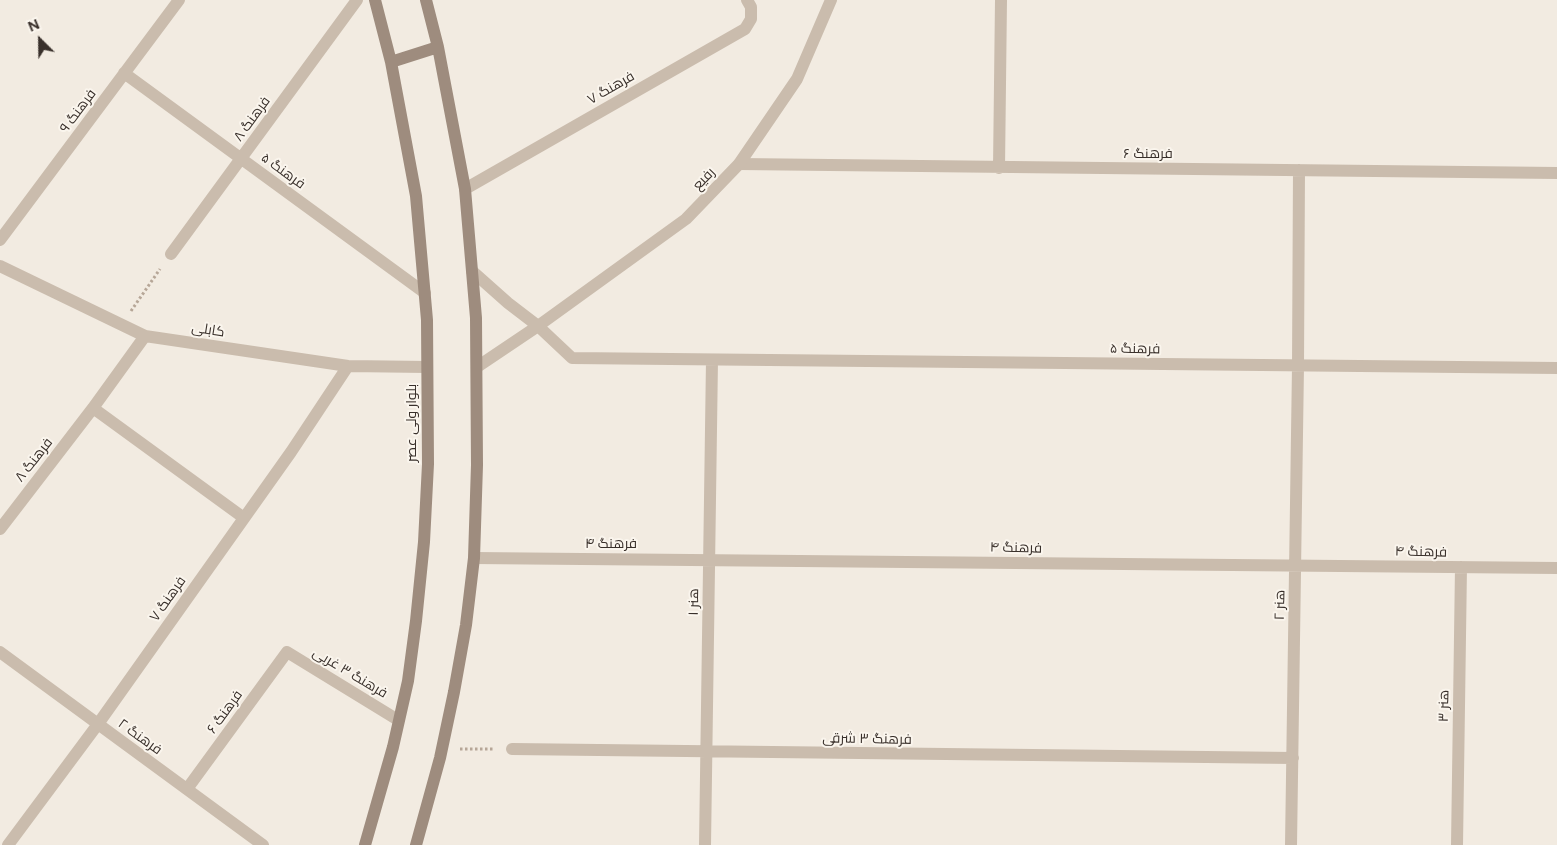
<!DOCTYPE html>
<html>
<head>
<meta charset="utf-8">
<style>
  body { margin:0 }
  #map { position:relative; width:1557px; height:845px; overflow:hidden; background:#f2ebe1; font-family:Figtree,sans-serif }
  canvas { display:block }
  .north { position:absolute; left:15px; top:15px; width:50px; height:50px; -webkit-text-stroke:4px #faf5ed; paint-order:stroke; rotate:337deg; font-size:14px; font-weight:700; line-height:20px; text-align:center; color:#39302b }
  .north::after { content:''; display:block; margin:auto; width:18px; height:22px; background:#39302b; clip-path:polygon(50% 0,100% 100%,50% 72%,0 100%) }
</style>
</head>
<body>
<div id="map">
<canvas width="1557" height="845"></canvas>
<div class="north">N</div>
</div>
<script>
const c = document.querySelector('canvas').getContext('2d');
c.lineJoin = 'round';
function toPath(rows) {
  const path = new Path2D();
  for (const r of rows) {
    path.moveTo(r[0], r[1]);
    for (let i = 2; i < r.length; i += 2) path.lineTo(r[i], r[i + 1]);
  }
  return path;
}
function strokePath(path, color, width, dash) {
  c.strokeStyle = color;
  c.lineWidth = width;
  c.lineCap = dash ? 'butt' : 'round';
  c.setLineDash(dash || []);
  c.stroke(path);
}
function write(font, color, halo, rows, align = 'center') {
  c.font = font + ' Figtree,Cairo,sans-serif';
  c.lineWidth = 4;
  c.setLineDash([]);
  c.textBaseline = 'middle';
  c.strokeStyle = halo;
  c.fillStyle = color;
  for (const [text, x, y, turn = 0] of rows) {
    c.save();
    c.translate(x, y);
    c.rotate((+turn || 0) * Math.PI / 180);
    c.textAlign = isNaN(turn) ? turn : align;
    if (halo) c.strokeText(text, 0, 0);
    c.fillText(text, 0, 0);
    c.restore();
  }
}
strokePath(toPath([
  [131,311,160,269],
  [460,749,494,749]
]), '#b6a697', 3, [2.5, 2.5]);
strokePath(toPath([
  [187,789,287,652,398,720]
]), '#cabcad', 12);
strokePath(toPath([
  [124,73,425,293],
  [739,164,1557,173],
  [999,168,1001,0],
  [465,189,745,29,751,19,751,7,747,0],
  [0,240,179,0],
  [171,254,357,0],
  [0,266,145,336,348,366,427,367],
  [538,326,572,358,1557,368],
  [93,408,244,518],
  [0,529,93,408,145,336],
  [474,558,1557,568],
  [0,652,263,845],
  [512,749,1293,758],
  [8,845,98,724,291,452,348,366],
  [705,845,712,360],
  [1291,845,1298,366,1299,170],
  [1457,845,1461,567]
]), '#cabcad', 12);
strokePath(toPath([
  [472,271,508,303,538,326],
  [477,367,538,326,686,219,739,164,797,79,831,0]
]), '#cabcad', 12);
strokePath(toPath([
  [391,62,438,47],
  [365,845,393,747,408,681,416,621,424,542,428,464,427,320,416,196,391,62,375,0],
  [416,845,440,758,454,692,466,625,474,558,477,465,476,318,465,189,438,47,426,0]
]), '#9e8c7e', 12);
write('14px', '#39302b', '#faf5ed', [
  ["فرهنگ ۷",611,88,-30],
  ["فرهنگ ۹",78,111,-53],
  ["فرهنگ ۸",252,119,-54],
  ["فرهنگ ۶",1148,154],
  ["فرهنگ ۵",283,171,36],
  ["رفیع",704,179,-46],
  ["کابلی",208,330,9],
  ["فرهنگ ۵",1135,349,1],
  ["بلوار ولی عصر",412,423,-90],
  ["فرهنگ ۸",34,460,-52],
  ["فرهنگ ۴",611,544],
  ["فرهنگ ۴",1016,548,1],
  ["فرهنگ ۴",1421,552,1],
  ["فرهنگ ۷",168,599,-55],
  ["هنر ۱",694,602,-89],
  ["هنر ۲",1280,605,-89],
  ["فرهنگ ۳ غربی",350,673,31],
  ["هنر ۳",1444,706,-89],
  ["فرهنگ ۶",225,712,-54],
  ["فرهنگ ۲",140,737,36],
  ["فرهنگ ۳ شرقی",867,739,1]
]);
</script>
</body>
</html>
